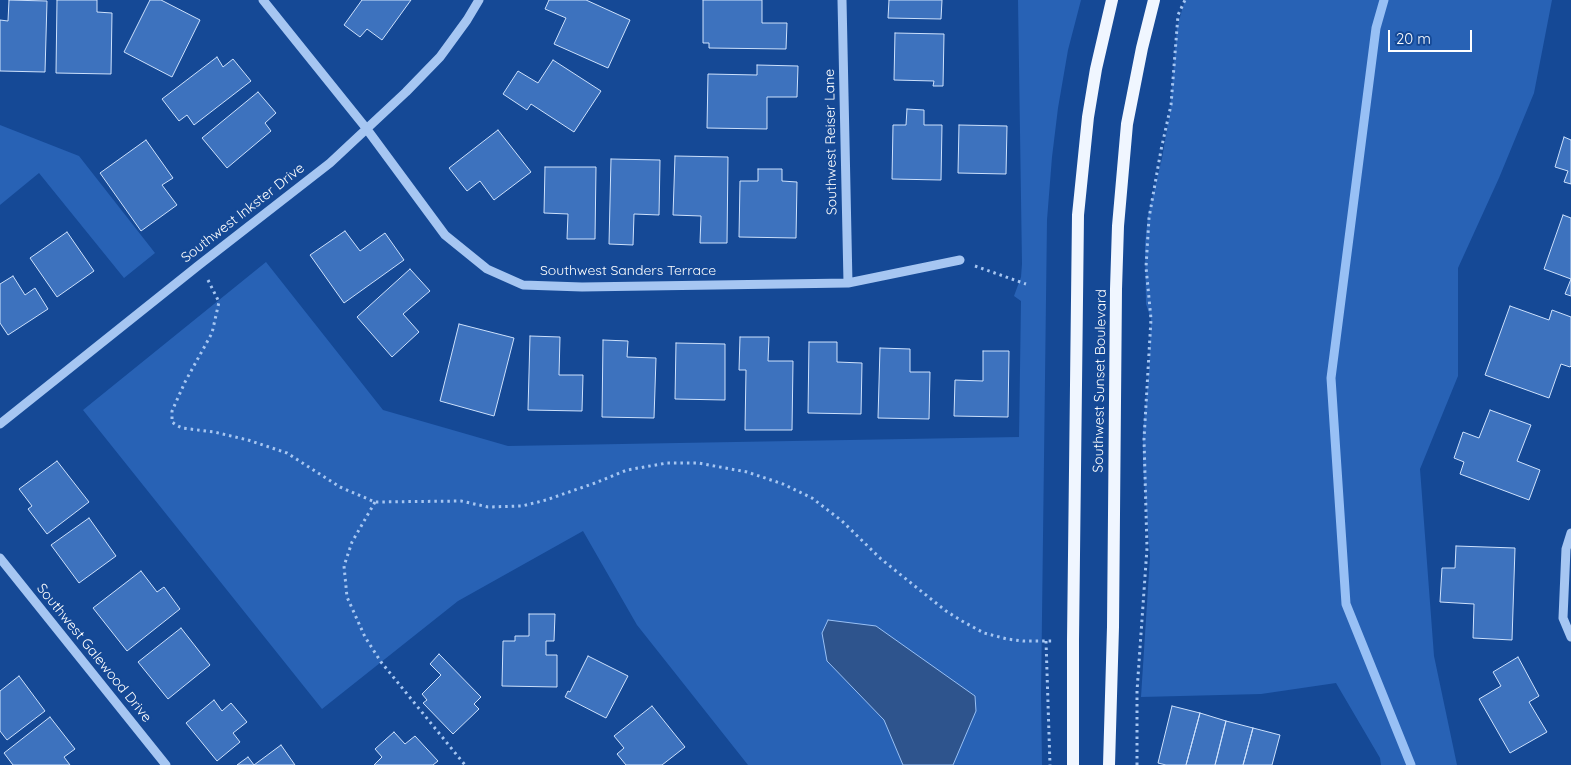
<!DOCTYPE html>
<html>
<head>
<meta charset="utf-8">
<style>
  body { margin:0 }
  #map { position:relative; width:1571px; height:765px; overflow:hidden; background:#154996; font-family:Quicksand,sans-serif }
  canvas { display:block }
  .scale { position:absolute; left:1388px; top:30px; width:84px; height:22px; box-sizing:border-box; border:2px solid #fff; border-top:0; padding-left:6px; font-size:15px; line-height:18px; white-space:nowrap; color:#fff; -webkit-text-stroke:4px #154996; paint-order:stroke }
</style>
</head>
<body>
<div id="map">
<canvas width="1571" height="765"></canvas>
<div class="scale">20 m</div>
</div>
<script>
const c = document.querySelector('canvas').getContext('2d');
c.lineJoin = 'round';
function paint(path, color) {
  c.fillStyle = color;
  c.fill(path, 'evenodd');
}
function toPath(rows) {
  const path = new Path2D();
  for (const r of rows) {
    path.moveTo(r[0], r[1]);
    for (let i = 2; i < r.length; i += 2) path.lineTo(r[i], r[i + 1]);
  }
  return path;
}
function strokePath(path, color, width, dash) {
  c.strokeStyle = color;
  c.lineWidth = width;
  c.lineCap = dash ? 'butt' : 'round';
  c.setLineDash(dash || []);
  c.stroke(path);
}
function write(font, color, halo, rows, align = 'center') {
  c.font = font + ' Quicksand,sans-serif';
  c.lineWidth = 4;
  c.setLineDash([]);
  c.textBaseline = 'middle';
  c.strokeStyle = halo;
  c.fillStyle = color;
  for (const [text, x, y, turn = 0] of rows) {
    c.save();
    c.translate(x, y);
    c.rotate((+turn || 0) * Math.PI / 180);
    c.textAlign = isNaN(turn) ? turn : align;
    if (halo) c.strokeText(text, 0, 0);
    c.fillText(text, 0, 0);
    c.restore();
  }
}
paint(toPath([
  [1018,0,1081,0,1068,50,1058,108,1052,157,1047,220,1041,695,1042,765,748,765,637,625,583,531,458,601,322,709,83,410,266,262,383,410,508,446,1019,437,1021,301,1014,296,1021,277,1022,264],
  [1185,0,1552,0,1534,93,1499,178,1458,268,1458,376,1420,469,1434,656,1457,765,1381,765,1380,758,1336,683,1261,694,1141,697,1150,557,1143,466,1143,432,1149,370,1151,319,1146,304,1145,244,1148,216,1162,158,1170,112,1177,27],
  [0,125,79,156,155,253,124,278,39,173,0,205]
]), '#2862b5');
const water = toPath([
  [828,620,876,626,975,696,976,711,953,765,903,765,884,720,827,661,822,633,828,620]
]);
paint(water, '#2e548d');
strokePath(water, '#98c0f5', 1);
strokePath(toPath([
  [1384,0,1376,28,1331,378,1346,604,1411,765]
]), '#98c0f5', 9);
const building = toPath([
  [9,0,47,1,45,72,0,71,0,20,8,21,9,0],
  [57,0,97,0,97,12,112,13,111,74,56,73,57,0],
  [150,0,161,0,200,20,172,77,124,52,150,0],
  [362,0,411,0,382,40,367,29,360,37,344,25,362,0],
  [549,0,586,0,630,20,608,68,554,44,566,18,545,9,549,0],
  [703,0,762,0,762,23,787,23,786,49,709,48,709,43,703,43,703,0],
  [889,0,942,0,941,19,888,18,889,0],
  [895,33,944,34,943,86,933,86,934,81,894,80,895,33],
  [217,57,223,67,233,59,251,81,194,125,187,115,179,121,162,99,217,57],
  [553,60,601,91,574,132,531,104,527,110,503,94,518,71,538,83,553,60],
  [757,65,798,66,797,97,767,97,767,129,707,128,708,74,757,75,757,65],
  [258,92,276,113,265,123,271,131,227,168,202,138,258,92],
  [907,109,924,110,924,125,942,125,941,180,892,179,893,125,906,125,907,109],
  [959,125,1007,126,1006,174,958,173,959,125],
  [498,130,531,172,494,200,480,181,467,191,449,168,498,130],
  [1564,137,1571,140,1571,184,1564,182,1568,171,1555,167,1564,137],
  [146,140,173,178,162,185,177,205,141,231,100,173,146,140],
  [675,156,728,157,727,243,700,243,701,216,673,215,675,156],
  [611,159,660,160,659,215,634,214,633,245,609,244,611,159],
  [545,167,596,167,595,239,567,239,568,214,544,213,545,167],
  [758,169,782,169,782,181,797,182,796,238,739,237,740,181,758,181,758,169],
  [1563,215,1571,218,1571,296,1565,294,1571,279,1544,269,1563,215],
  [345,231,360,251,385,233,404,260,344,303,310,255,345,231],
  [67,232,94,271,57,297,30,258,67,232],
  [410,269,430,291,403,314,419,332,392,357,357,317,410,269],
  [13,276,25,295,35,288,48,309,8,335,0,323,0,284,13,276],
  [1510,306,1549,320,1552,310,1571,317,1571,366,1570,367,1561,364,1549,398,1485,375,1510,306],
  [459,324,514,338,494,416,440,401,459,324],
  [530,336,560,337,559,375,583,375,582,411,528,410,530,336],
  [740,337,769,337,768,361,793,361,792,430,745,430,746,370,739,370,740,337],
  [603,340,628,341,627,357,656,358,654,418,602,417,603,340],
  [809,342,837,342,837,362,862,363,861,414,808,413,809,342],
  [676,343,725,344,725,400,675,399,676,343],
  [880,348,910,349,910,372,930,372,929,419,878,418,880,348],
  [983,351,1009,351,1008,417,954,416,955,380,983,381,983,351],
  [1490,410,1531,425,1517,461,1540,470,1529,500,1460,474,1464,462,1454,458,1463,432,1479,438,1490,410],
  [57,461,89,502,47,534,28,509,32,506,19,489,57,461],
  [89,518,116,556,79,583,51,545,89,518],
  [1456,546,1515,548,1512,640,1473,638,1474,604,1440,602,1442,568,1455,568,1456,546],
  [141,571,157,592,164,587,180,609,127,651,93,608,141,571],
  [529,614,555,614,554,641,546,641,546,655,557,655,557,687,502,686,503,641,515,641,515,636,529,636,529,614],
  [181,628,210,665,168,699,138,662,181,628],
  [439,654,481,697,474,704,479,709,453,734,423,703,427,700,422,694,441,675,430,664,439,654],
  [588,656,628,676,606,718,565,697,568,691,570,692,588,656],
  [1518,657,1539,696,1529,702,1547,732,1510,753,1479,699,1501,686,1493,672,1518,657],
  [19,676,45,711,7,740,0,731,0,691,19,676],
  [214,700,222,711,231,703,247,722,233,733,240,742,217,761,186,723,214,700],
  [652,706,685,747,662,765,626,765,617,754,624,748,614,736,652,706],
  [1172,706,1200,713,1186,765,1166,765,1158,763,1172,706],
  [1200,713,1226,721,1215,765,1186,765,1200,713],
  [50,717,75,749,64,757,70,765,13,765,4,753,50,717],
  [1226,721,1253,728,1243,765,1215,765,1226,721],
  [1253,728,1280,735,1272,765,1243,765,1253,728],
  [394,732,405,744,415,736,438,761,433,765,374,765,382,757,375,749,394,732],
  [281,745,295,765,254,765,281,745],
  [248,757,254,765,237,765,248,757]
]);
paint(building, '#3d72be');
strokePath(building, '#cde1fc', 1);
strokePath(toPath([
  [975,266,1026,284],
  [208,280,219,302,212,333,185,382,172,411,172,422,176,425,182,428,214,432,248,440,287,453,340,487,375,502,461,501,488,507,522,506,546,500,595,483,627,470,667,463,698,463,747,472,783,484,812,498,842,521,881,559,946,611,962,621,984,633,1007,639,1023,641,1053,641],
  [375,502,352,542,344,566,347,597,365,637,381,662,465,765],
  [1046,641,1050,765],
  [1137,765,1137,691,1147,548,1144,439,1151,319,1146,267,1149,218,1161,150,1171,105,1178,15,1185,0]
]), '#a6c6f2', 3, [2.5, 4]);
strokePath(toPath([
  [263,0,366,128,445,235,487,269,523,285,582,287,848,283,960,260],
  [842,0,848,283],
  [0,424,199,265,330,163,406,92,440,57,467,20,479,0],
  [1571,533,1566,549,1563,618,1571,637],
  [0,558,166,765]
]), '#a6c6f2', 9);
strokePath(toPath([
  [1073,765,1073,640,1078,215,1088,117,1096,69,1112,0],
  [1109,765,1113,627,1116,289,1118,226,1127,124,1142,48,1154,0]
]), '#f0f6ff', 12);
write('14px', '#fff', '#154996', [
  ["Southwest Reiser Lane",831,142,-91],
  ["Southwest Inkster Drive",243,213,-38],
  ["Southwest Sanders Terrace",628,271],
  ["Southwest Sunset Boulevard",1100,381,-89],
  ["Southwest Galewood Drive",94,653,51]
]);
</script>
</body>
</html>
